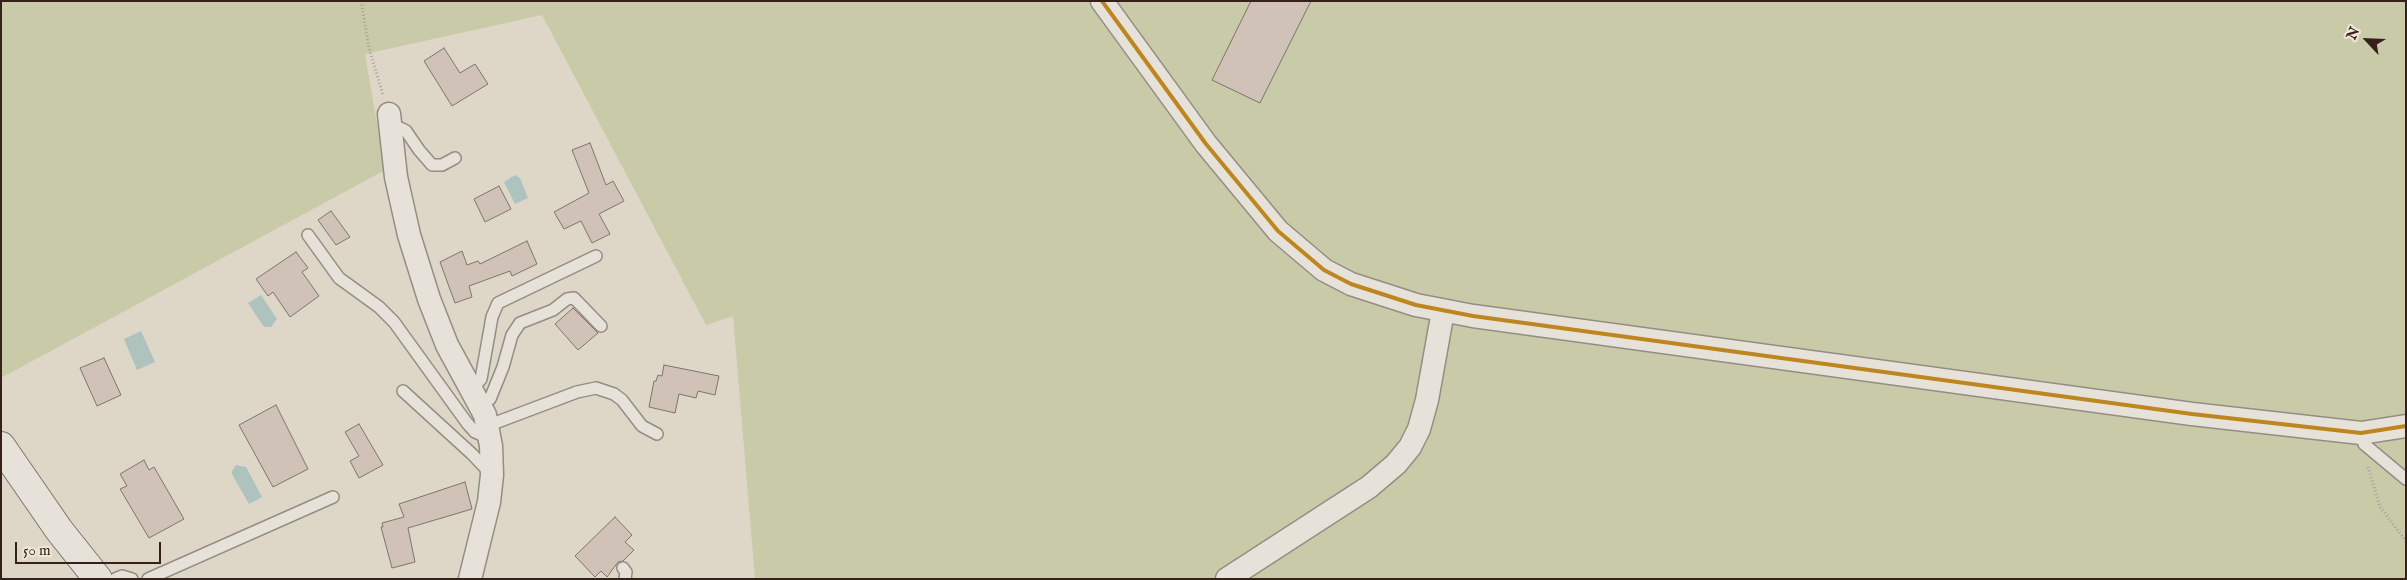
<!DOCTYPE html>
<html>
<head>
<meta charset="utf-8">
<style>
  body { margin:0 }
  #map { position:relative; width:2407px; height:580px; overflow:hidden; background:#ded7c7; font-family:"IM FELL English",serif }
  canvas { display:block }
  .frame { position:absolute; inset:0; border:2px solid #352119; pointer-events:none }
  .north { position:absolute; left:2342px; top:15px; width:50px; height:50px; -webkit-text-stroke:4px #efe8d5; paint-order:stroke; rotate:295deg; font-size:14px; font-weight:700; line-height:20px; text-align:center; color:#352119 }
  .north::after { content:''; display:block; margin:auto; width:18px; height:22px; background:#352119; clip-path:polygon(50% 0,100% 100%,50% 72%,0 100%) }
  .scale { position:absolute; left:15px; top:542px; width:146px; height:22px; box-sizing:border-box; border:2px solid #352119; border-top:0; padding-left:6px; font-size:15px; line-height:18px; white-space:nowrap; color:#352119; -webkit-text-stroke:4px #efe8d5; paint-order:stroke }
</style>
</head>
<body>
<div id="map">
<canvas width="2407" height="580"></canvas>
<div class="frame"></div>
<div class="north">N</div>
<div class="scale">50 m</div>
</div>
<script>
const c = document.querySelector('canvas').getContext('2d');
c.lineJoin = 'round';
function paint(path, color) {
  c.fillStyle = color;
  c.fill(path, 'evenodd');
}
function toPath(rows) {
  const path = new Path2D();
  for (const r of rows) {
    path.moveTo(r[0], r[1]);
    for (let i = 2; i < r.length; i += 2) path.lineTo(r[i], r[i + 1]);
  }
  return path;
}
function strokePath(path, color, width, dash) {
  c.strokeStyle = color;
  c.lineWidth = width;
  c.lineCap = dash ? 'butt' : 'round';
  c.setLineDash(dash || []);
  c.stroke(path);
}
paint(toPath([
  [1,1,2406,1,2406,579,755,579,733,316,706,325,542,15,365,54,385,170,1,378]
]), '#c9caa8');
paint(toPath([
  [515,175,520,178,528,198,515,204,504,182],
  [261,295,277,319,271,327,264,327,248,303],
  [141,331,155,362,137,370,124,339],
  [236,465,246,467,262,497,249,504,232,474,232,471]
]), '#aec2be');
const building = toPath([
  [1251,1,1311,1,1260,103,1212,80,1251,1],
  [444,48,460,73,475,64,488,84,452,106,424,61,444,48],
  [590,143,606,185,613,181,624,201,599,214,610,234,592,243,581,221,564,229,554,212,589,193,572,150,590,143],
  [499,186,511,209,485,222,474,199,499,186],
  [331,211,350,237,336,245,318,220,331,211],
  [527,241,537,264,512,276,510,271,469,286,472,297,455,303,440,262,462,251,467,265,478,261,480,264,527,241],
  [296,252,308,268,302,272,319,296,290,317,273,292,268,296,256,279,296,252],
  [573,308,598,333,578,350,555,324,573,308],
  [104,358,121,395,97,406,80,368,104,358],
  [664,365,719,376,715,395,698,391,696,398,679,394,675,413,649,407,654,381,656,381,658,375,662,376,664,365],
  [276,405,308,469,273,487,239,425,276,405],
  [359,424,383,465,359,478,350,461,359,456,345,432,359,424],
  [144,460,149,470,154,467,184,519,149,538,120,489,127,486,120,474,144,460],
  [465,482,472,509,408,528,415,562,392,568,381,527,383,527,382,523,404,517,399,504,465,482],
  [615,517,632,535,625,542,634,550,623,561,618,562,607,577,601,571,595,577,575,556,615,517]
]);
paint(building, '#d1c2b8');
strokePath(building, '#7c756c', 1);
const lane = toPath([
  [392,129,400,128,406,131,419,150,432,165,442,165,455,158],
  [308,235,339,278,379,307,394,322,467,423,475,432,482,435,489,434],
  [472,389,481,379,492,317,498,303,596,256],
  [403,391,472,454,491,474],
  [481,405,490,399,503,367,512,335,520,323,553,310,567,299,574,298,601,326],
  [487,426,577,392,596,388,614,394,622,400,642,426,657,434],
  [2361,433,2364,444,2406,479],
  [623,568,626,572,625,579],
  [115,579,122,576,132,579],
  [148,579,333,497]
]);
const street = toPath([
  [1102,1,1206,144,1278,231,1324,270,1351,284,1416,305,1473,316,2192,414,2361,433,2406,426],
  [389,114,396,177,409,235,429,299,447,345,485,415,491,446,492,475,489,502,470,579],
  [1227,579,1369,487,1396,464,1410,447,1419,429,1427,400,1443,311]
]);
const secondary = toPath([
  [1,446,59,530,98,579]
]);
strokePath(lane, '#948d83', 14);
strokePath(street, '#948d83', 25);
strokePath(secondary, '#7c756c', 30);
strokePath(toPath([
  [361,1,369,48,383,95],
  [2368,467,2380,507,2406,541]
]), '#a6a19b', 3, [1, 2.5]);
strokePath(lane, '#e6e2da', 11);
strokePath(street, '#e6e2da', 22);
strokePath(secondary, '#e6e2da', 28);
strokePath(toPath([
  [1102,1,1206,144,1278,231,1324,270,1351,284,1416,305,1473,316,2192,414,2361,433,2406,426]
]), '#be861f', 4);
</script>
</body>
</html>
